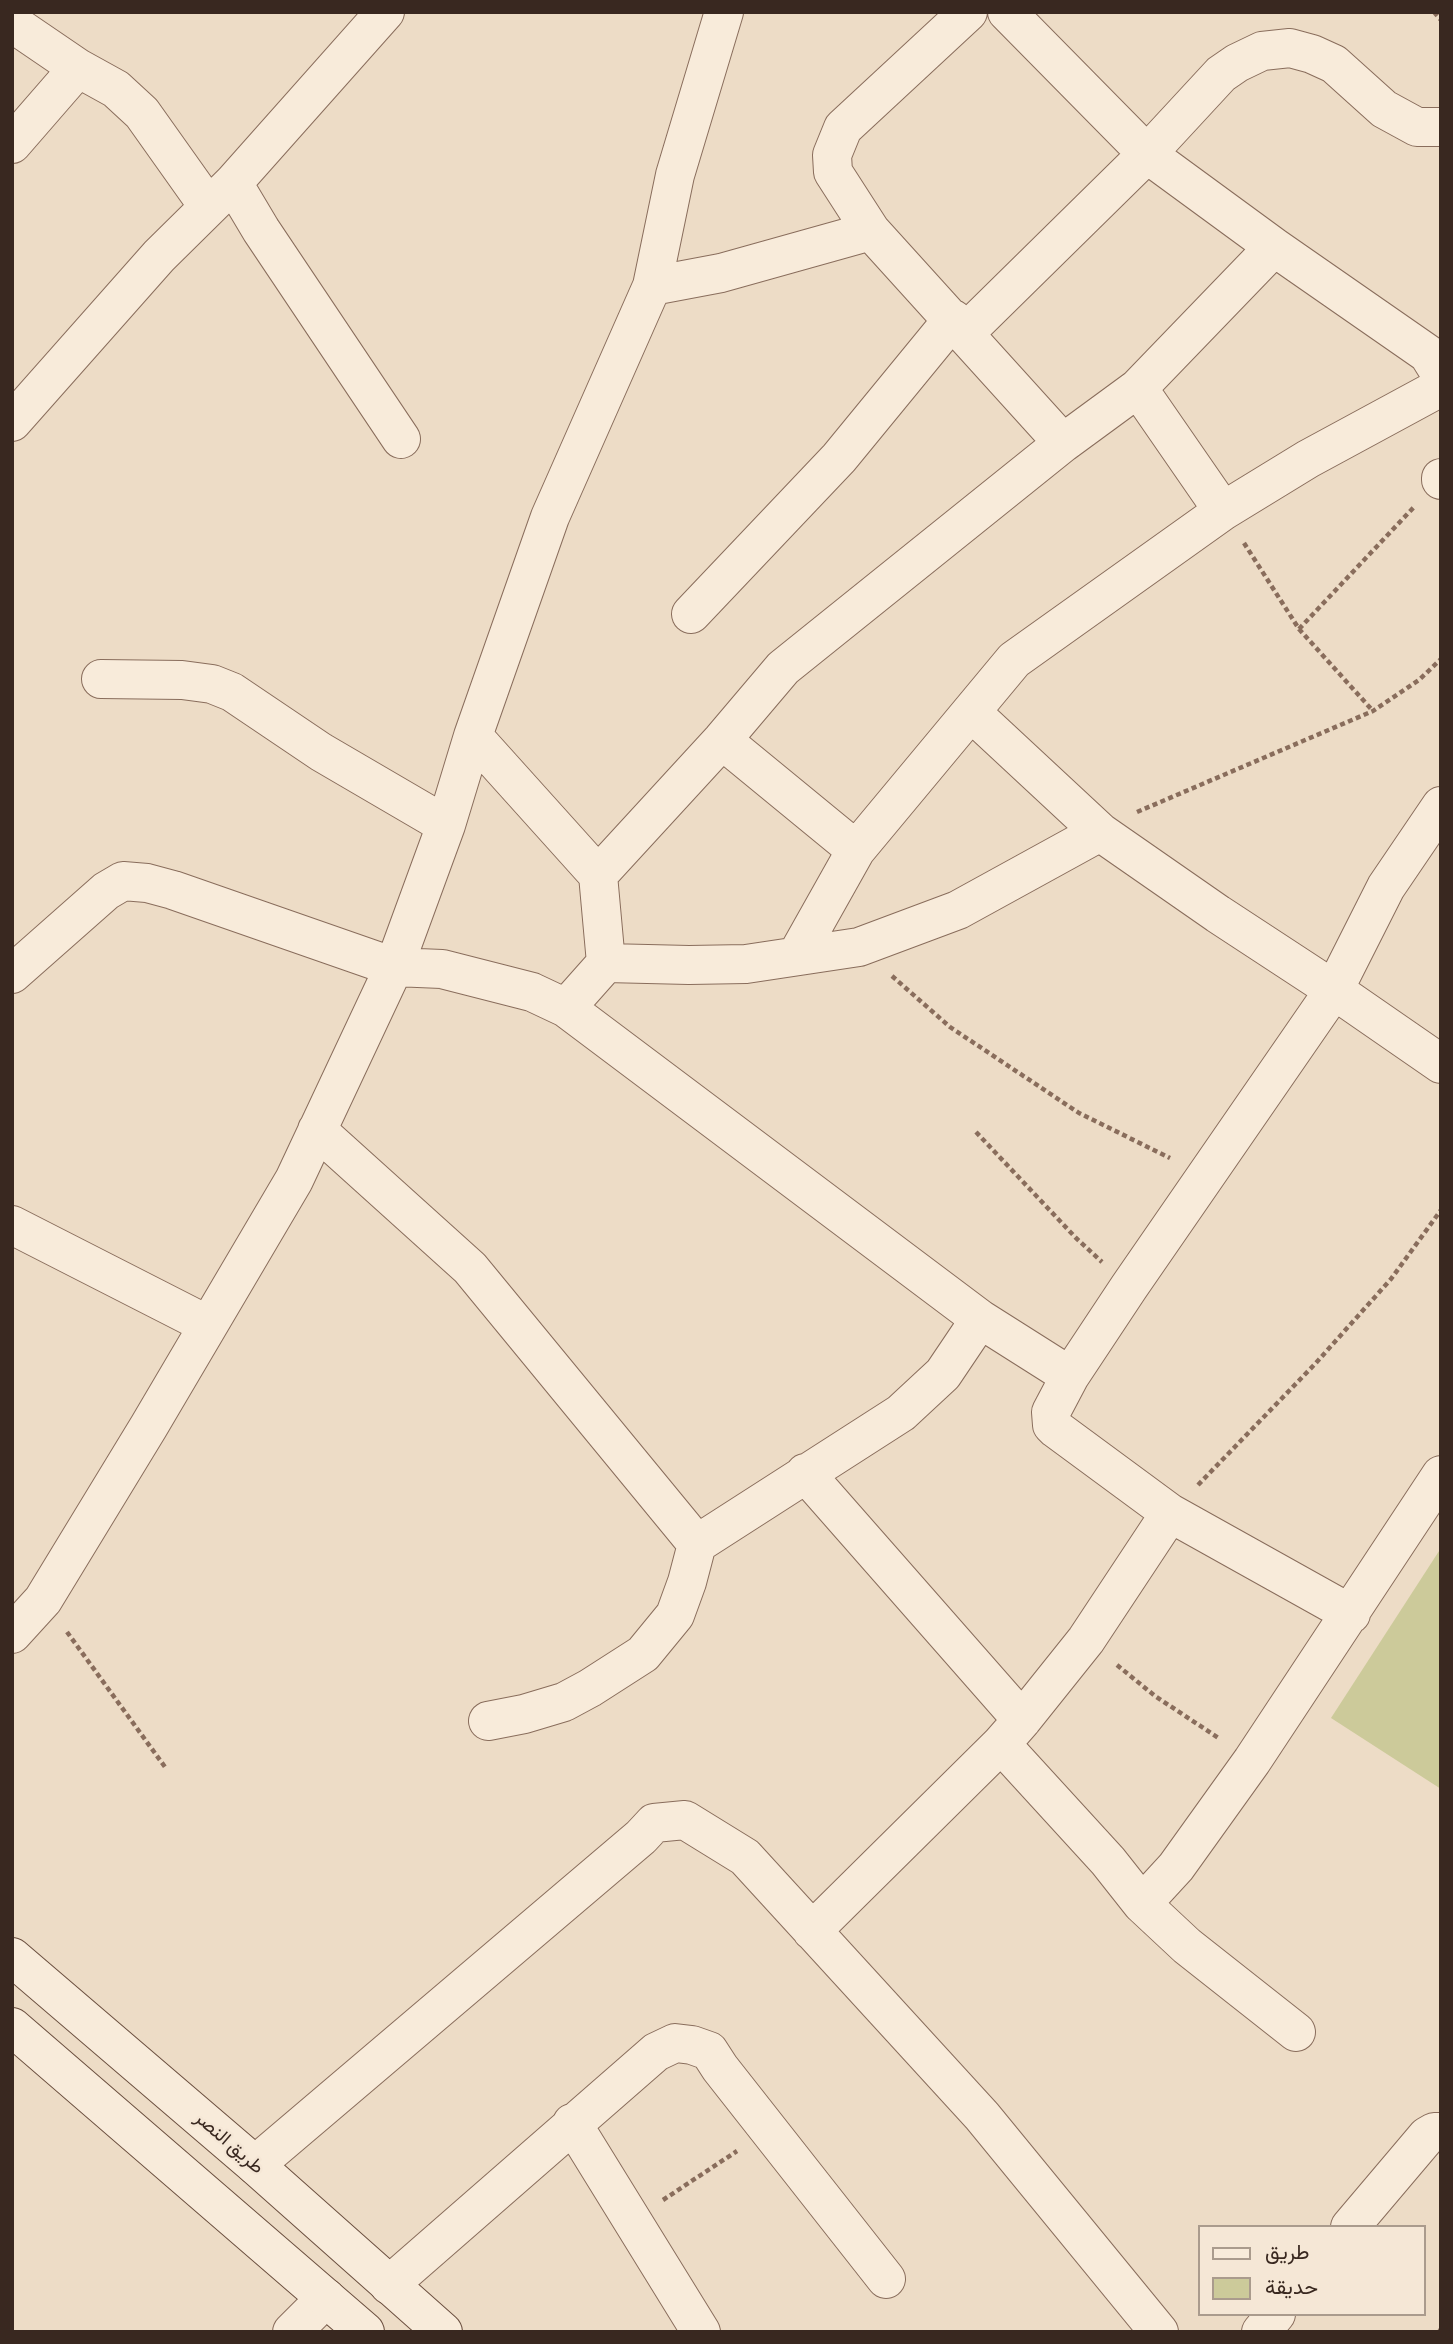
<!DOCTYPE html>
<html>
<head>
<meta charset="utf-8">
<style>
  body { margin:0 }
  #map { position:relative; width:1453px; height:2344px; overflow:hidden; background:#eddcc6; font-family:Bitter,Vazirmatn,serif }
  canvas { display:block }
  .frame { position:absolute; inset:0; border:14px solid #392820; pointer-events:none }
  .legend { position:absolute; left:1198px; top:2225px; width:228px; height:91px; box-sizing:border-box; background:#f5e7d6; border:2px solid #aa9b8d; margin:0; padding:9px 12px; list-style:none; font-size:21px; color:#392820 }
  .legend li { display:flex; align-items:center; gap:14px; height:35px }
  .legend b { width:35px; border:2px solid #aa9b8d }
</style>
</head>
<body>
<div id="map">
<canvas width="1453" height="2344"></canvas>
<div class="frame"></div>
<ul class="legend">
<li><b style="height:9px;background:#f8ebda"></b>طريق</li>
<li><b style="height:19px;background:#ccca9a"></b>حديقة</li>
</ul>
</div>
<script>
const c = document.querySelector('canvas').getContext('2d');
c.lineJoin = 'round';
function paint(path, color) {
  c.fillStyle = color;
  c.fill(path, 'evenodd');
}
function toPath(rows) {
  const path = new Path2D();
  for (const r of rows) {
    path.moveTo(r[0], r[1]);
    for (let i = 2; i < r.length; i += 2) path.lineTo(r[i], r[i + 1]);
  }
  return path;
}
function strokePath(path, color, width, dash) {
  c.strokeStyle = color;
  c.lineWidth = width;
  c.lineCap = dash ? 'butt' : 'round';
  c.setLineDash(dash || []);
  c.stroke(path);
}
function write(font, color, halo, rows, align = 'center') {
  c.font = font + ' Bitter,Vazirmatn,serif';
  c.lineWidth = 5;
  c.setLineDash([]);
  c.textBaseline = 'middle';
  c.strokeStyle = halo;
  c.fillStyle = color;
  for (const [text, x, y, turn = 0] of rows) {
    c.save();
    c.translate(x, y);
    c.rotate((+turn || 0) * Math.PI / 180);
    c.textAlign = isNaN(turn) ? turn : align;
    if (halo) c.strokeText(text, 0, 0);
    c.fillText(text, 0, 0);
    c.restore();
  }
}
paint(toPath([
  [1441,1548,1441,1789,1331,1718]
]), '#ccca9a');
const street = toPath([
  [968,12,843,128,832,155,833,172,871,231,1063,443],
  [1007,12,1147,154,1274,247,1428,354,1441,375],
  [12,23,78,68,116,89,142,113,208,206],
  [12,144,78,68],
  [233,183,261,230,401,439],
  [652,286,721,273,871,231],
  [965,333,1147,154,1221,74,1237,63,1262,51,1290,48,1312,54,1334,64,1384,109,1417,127,1441,127],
  [1138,388,1223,511],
  [12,422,159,256,233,183,385,12],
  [1441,478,1441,480],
  [691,614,839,458,953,319],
  [101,679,182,680,212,684,232,692,321,752,446,825],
  [971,712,1100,832,1218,914,1334,990,1441,1064],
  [473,736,598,875,606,963,566,1008],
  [722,740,856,850],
  [598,875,722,740,783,668,1063,443,1138,388,1274,247],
  [797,955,856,850,1014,660,1223,511,1308,459,1441,387],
  [606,963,689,965,746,964,859,947,958,910,1100,832],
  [12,974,106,891,123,881,147,883,173,890,394,967,442,969,532,992,566,1008,980,1319,943,1374,901,1413,697,1544,687,1582,675,1615,643,1654,590,1688,564,1702,524,1714,488,1721],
  [317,1130,470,1268,697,1544],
  [12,1225,208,1325],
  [980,1319,1070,1376],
  [805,1473,1022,1720],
  [1351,1614,1170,1513,1056,1429,1052,1425,1051,1412,1070,1376,1129,1287,1334,990,1386,887,1441,806],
  [12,1634,43,1600,149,1426,294,1180,394,967,446,825,473,736,550,517,652,286,675,175,724,12],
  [1001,1744,1108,1861,1142,1904],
  [812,1931,1001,1744,1022,1720,1086,1640,1170,1513],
  [1296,2032,1187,1946,1142,1904,1176,1867,1252,1761,1441,1475],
  [572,2123,701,2332],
  [255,2165,641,1837,654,1823,685,1820,745,1857,982,2116,1159,2332],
  [1350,2227,1427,2136,1434,2132,1441,2132],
  [389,2285,656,2052,675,2043,692,2045,709,2051,720,2068,886,2279],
  [292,2332,326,2298],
  [1261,2332,1276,2314]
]);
const secondary = toPath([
  [12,1957,255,2165,443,2332],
  [12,2027,365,2332]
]);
strokePath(street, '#896d5c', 40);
strokePath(secondary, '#6b4f3f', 40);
strokePath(toPath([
  [1434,12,1441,20],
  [1244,543,1299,629,1373,711],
  [1299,629,1414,507],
  [1137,812,1373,711,1419,680,1441,659],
  [892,976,950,1027,1079,1113,1170,1158],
  [976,1132,1076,1238,1102,1262],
  [1198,1485,1315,1364,1391,1279,1441,1210],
  [67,1632,165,1767],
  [1117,1665,1155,1696,1220,1739],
  [663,2200,737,2151],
  [1439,2332,1441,2329]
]), '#896d5c', 4.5, [5, 3.5]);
strokePath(street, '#f8ebda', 38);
strokePath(secondary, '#f8ebda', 38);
write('19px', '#392820', '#f5e7d6', [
  ["طريق النصر",229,2143,41]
]);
</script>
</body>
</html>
